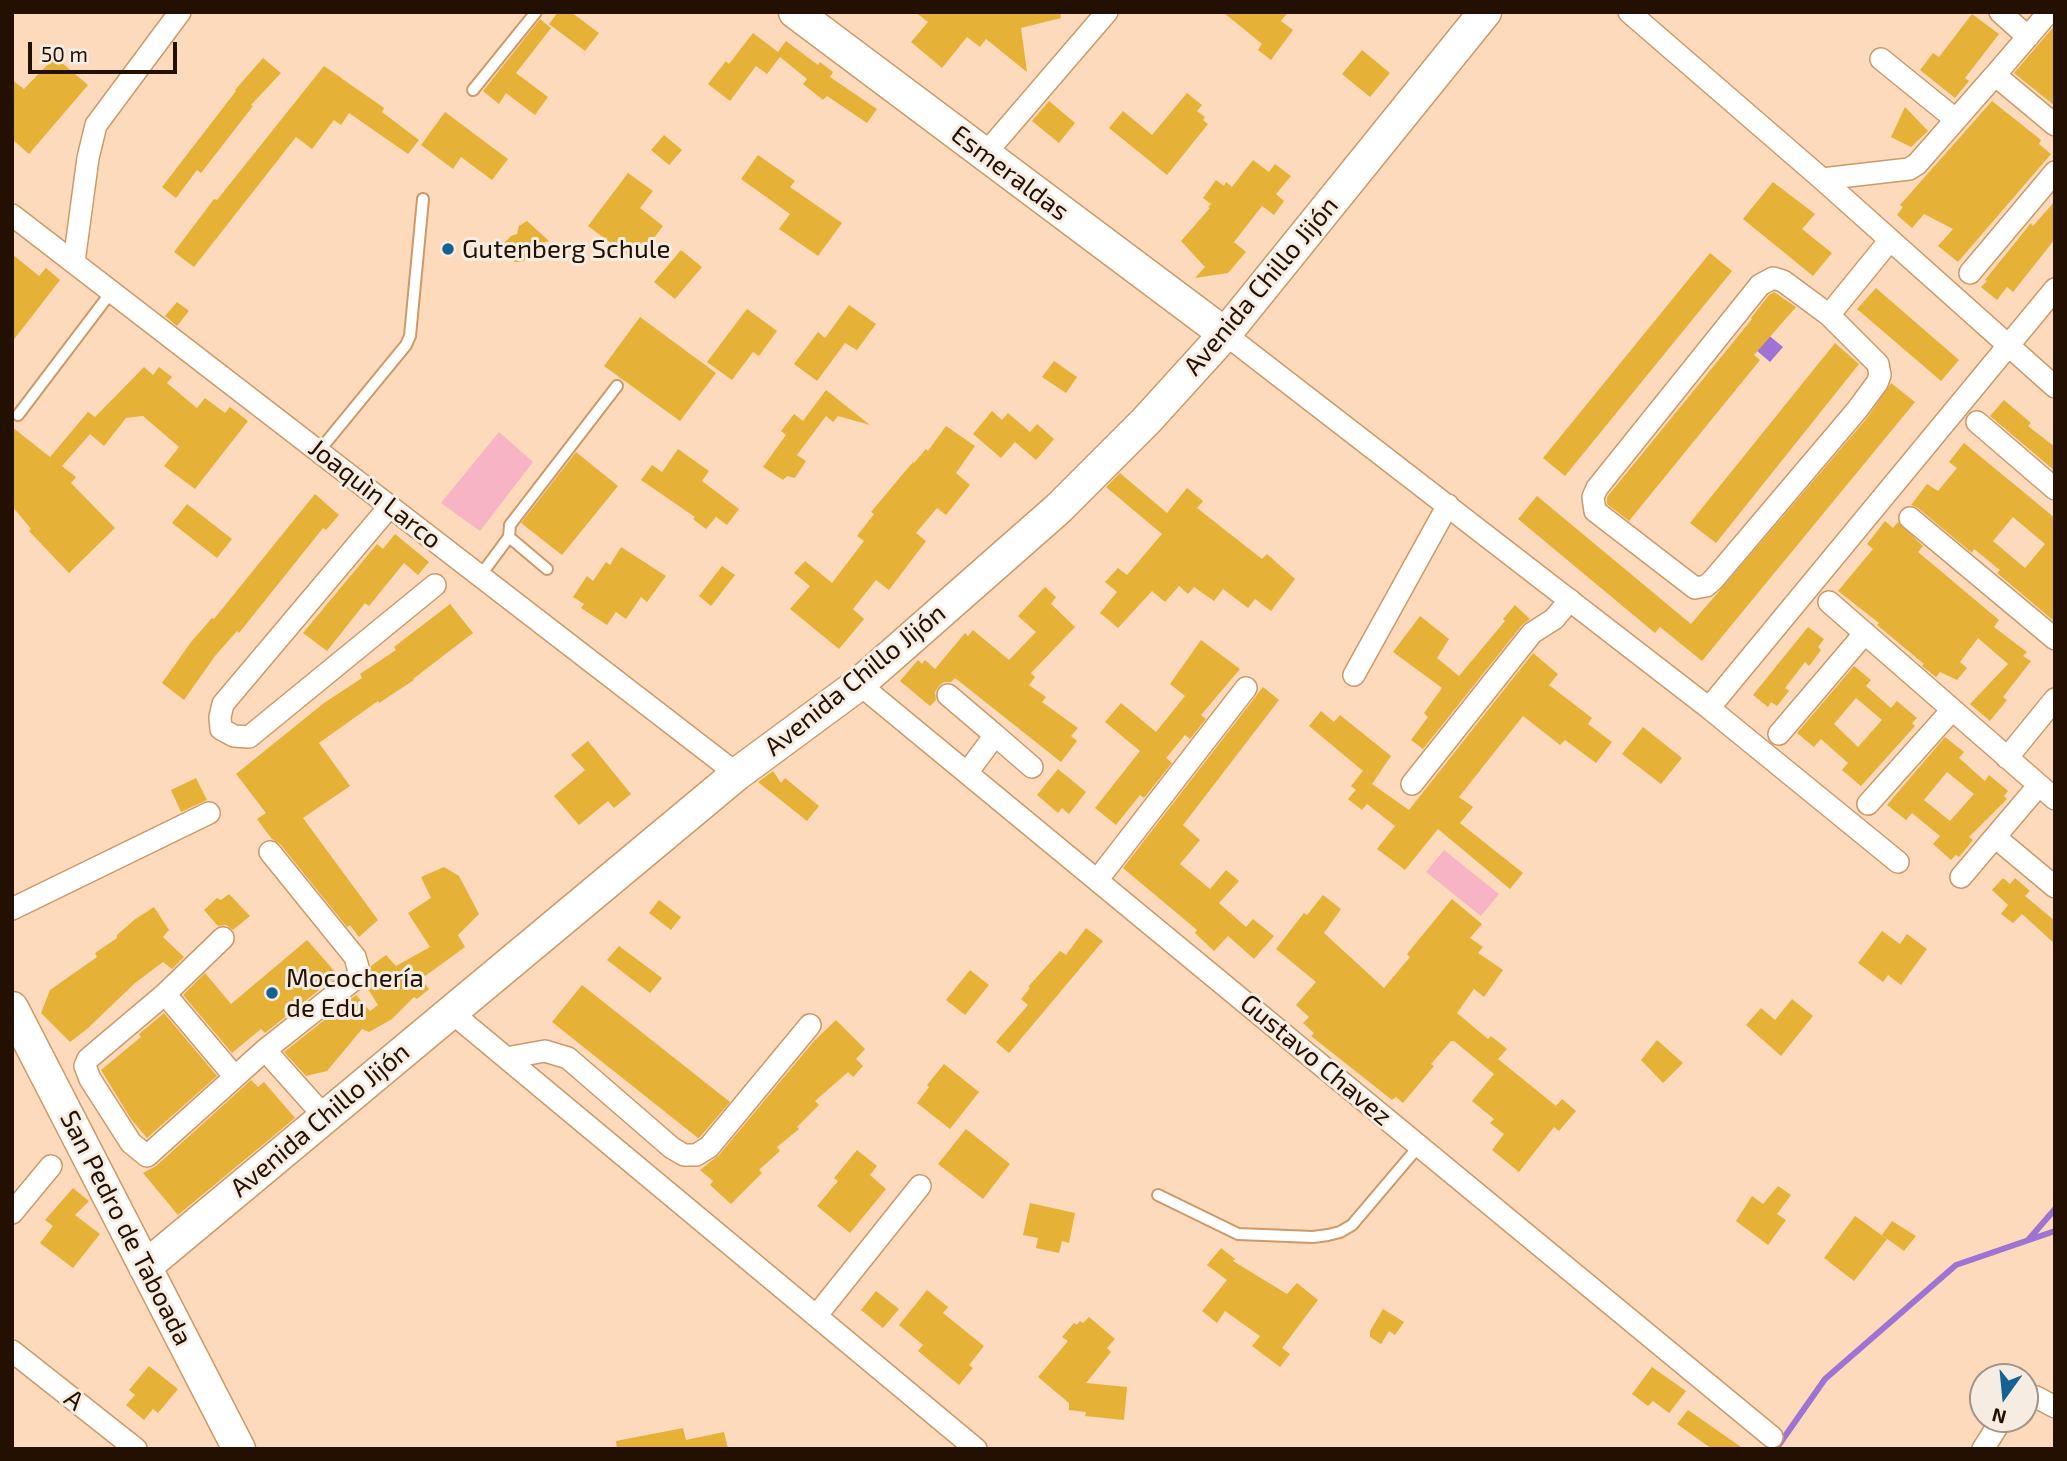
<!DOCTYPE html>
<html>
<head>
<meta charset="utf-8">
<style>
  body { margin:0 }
  #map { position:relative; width:2067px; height:1461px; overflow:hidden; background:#fcdabb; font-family:"Exo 2",sans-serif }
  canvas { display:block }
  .frame { position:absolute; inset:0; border:14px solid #241000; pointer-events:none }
  .north { position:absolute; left:1969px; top:1363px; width:70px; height:70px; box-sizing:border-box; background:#f7ece2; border:2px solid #a39488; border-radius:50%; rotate:195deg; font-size:19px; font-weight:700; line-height:28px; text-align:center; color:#241000 }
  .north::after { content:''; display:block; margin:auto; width:24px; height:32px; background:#146294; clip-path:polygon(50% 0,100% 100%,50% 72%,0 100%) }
  .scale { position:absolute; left:28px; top:42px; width:149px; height:32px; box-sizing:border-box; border:4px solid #241000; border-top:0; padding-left:9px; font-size:21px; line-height:24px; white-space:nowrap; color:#241000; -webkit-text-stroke:5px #f7ece2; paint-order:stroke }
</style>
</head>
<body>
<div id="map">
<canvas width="2067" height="1461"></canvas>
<div class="frame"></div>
<div class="north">N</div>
<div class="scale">50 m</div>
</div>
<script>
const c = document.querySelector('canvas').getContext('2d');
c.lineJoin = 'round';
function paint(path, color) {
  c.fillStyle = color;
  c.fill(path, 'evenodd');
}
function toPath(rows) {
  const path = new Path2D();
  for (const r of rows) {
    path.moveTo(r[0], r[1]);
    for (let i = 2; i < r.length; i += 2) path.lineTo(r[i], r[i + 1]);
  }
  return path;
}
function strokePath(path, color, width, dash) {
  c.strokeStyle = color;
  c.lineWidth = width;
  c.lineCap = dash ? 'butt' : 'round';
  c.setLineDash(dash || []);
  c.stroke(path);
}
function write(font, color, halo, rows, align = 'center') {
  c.font = font + ' "Exo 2",sans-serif';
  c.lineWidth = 6;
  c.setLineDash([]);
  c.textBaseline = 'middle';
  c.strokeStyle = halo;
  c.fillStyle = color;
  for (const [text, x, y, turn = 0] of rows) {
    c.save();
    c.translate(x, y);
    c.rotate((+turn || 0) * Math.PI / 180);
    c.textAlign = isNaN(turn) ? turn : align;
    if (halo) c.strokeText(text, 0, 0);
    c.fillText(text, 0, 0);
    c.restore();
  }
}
paint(toPath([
  [499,432,533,462,480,531,441,503],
  [1444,850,1499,894,1481,916,1426,872]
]), '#f7b4c4');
paint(toPath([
  [1761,329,1783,347,1770,362,1749,344]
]), '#9f73d3');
strokePath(toPath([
  [2029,1239,2055,1209],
  [1776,1449,1825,1379,1956,1265,2055,1231]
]), '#9f73d3', 6);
paint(toPath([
  [558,12,571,12,599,33,585,51,549,24],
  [915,12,1060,12,1061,18,1021,28,1027,72,986,39,980,47,967,37,942,68,911,42,928,22],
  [1223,12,1288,12,1281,21,1293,30,1271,60,1258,50,1262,44],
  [1972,14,1999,34,1965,78,1969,81,1955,98,1920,70,1933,53,1939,57],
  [540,19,551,28,516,73,548,97,535,115,506,93,499,104,483,91],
  [2055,25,2055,106,2014,73],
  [753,33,778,52,786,41,818,65,820,62,833,72,830,77,877,109,867,123,827,96,823,100,803,84,807,79,780,57,767,74,756,66,730,101,708,84,726,61,729,64],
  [1362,50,1390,73,1370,97,1342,74],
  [55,57,88,85,29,154,12,139,12,80,24,89],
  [263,58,281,73,251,105,253,106,201,173,197,170,176,198,162,187,236,91,235,90],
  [324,66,384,108,382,112,419,140,408,154,349,113,341,125,334,120,312,149,296,137,194,267,174,252,214,199,217,200],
  [1187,93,1202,105,1197,111,1205,117,1203,120,1208,124,1167,175,1109,128,1123,111,1152,135],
  [1049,101,1075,123,1059,143,1032,121],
  [1992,101,2041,140,2039,144,2051,154,1958,262,1938,246,1953,229,1924,214,1912,228,1897,215,1903,207,1900,205],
  [1905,107,1928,131,1911,147,1891,137],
  [445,112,508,159,492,180,461,157,453,169,421,145],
  [664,135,682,150,669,165,651,150],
  [758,155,795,181,790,187,842,223,818,256,779,229,790,214,741,179],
  [1253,160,1269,172,1275,164,1291,176,1276,194,1284,201,1274,215,1262,206,1234,242,1246,252,1228,273,1195,278,1205,267,1181,241,1210,208,1208,207,1211,204,1203,198,1216,180,1224,186,1226,182,1232,187],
  [628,173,653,191,640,208,663,226,647,247,642,243,631,258,588,226],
  [1773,182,1815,214,1802,229,1832,253,1813,276,1743,219],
  [2055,201,2055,239,2013,292,2007,287,1997,300,1981,287,1987,281,1985,280,2031,223,2033,226],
  [527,221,549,241,535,245,524,261,515,262,509,259,503,249,505,242,511,236,517,234,519,226],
  [681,250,702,267,675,299,654,282],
  [1710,253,1732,271,1565,476,1543,458],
  [12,254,39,276,46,268,60,280,12,342],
  [1876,288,1959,360,1941,381,1857,309],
  [1774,292,1796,307,1754,355,1760,360,1629,521,1607,504,1607,497,1752,319,1751,318,1769,295],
  [177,302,189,311,177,326,165,316],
  [849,305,876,324,857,350,845,343,817,381,794,364,818,332,825,338],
  [747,309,777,331,759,356,753,352,732,380,707,362],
  [640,317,716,373,680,421,604,366],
  [1835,343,1859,364,1716,543,1690,523],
  [1054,361,1077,377,1066,393,1042,377],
  [144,367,153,375,159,367,172,377,167,383,197,408,205,398,225,413,230,407,248,421,195,489,164,466,179,447,143,416,126,418,104,446,90,434,62,466,76,477,71,483,115,528,69,573,29,531,31,529,12,506,12,427,50,457,88,412,95,417],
  [1891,383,1915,402,1702,661,1660,627,1655,633,1518,519,1537,496,1691,624,1867,418],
  [826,390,870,425,838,416,833,422,826,416,797,455,806,461,795,478,787,476,783,480,763,467,786,435,781,431,794,414,803,421],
  [2004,400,2031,423,2028,426,2055,447,2055,471,1990,416],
  [992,411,1002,420,1008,413,1030,432,1037,424,1054,439,1036,460,1015,442,1001,458,973,434],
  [946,426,975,446,956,473,970,485,946,515,937,508,916,533,926,541,889,590,876,580,853,609,864,619,839,649,790,609,810,586,794,573,805,561,832,583,864,541,857,536,874,514,871,512,913,462,914,463,926,449,928,451],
  [1964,443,2055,518,2055,622,1997,573,2000,570,1974,549,1972,553,1918,508,1911,505,1927,484,1938,491,1957,468,1949,462],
  [2013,517,2045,544,2025,568,1993,541],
  [678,449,709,471,702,481,739,509,727,525,716,517,706,529,693,519,695,517,641,480,652,465,662,472],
  [576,452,618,486,562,555,521,523],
  [1120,473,1167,513,1187,488,1203,501,1197,508,1262,559,1267,554,1295,579,1271,611,1255,599,1248,608,1223,589,1214,601,1194,587,1188,594,1179,586,1165,602,1152,591,1118,628,1100,613,1117,592,1105,582,1118,568,1127,575,1162,534,1106,487],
  [315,494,339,515,326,530,323,528,239,633,237,631,215,656,184,700,162,683,191,642,212,618,214,619],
  [187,504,232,539,217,558,172,523],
  [1885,521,1893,528,1898,522,1923,546,1918,552,1999,620,1994,627,2027,652,2023,656,2031,661,2003,697,2007,700,1990,721,1970,704,2008,664,1978,638,1960,662,1967,668,1957,680,1940,672,1936,677,1922,666,1924,664,1877,625,1879,623,1838,591,1873,549,1867,544],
  [395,534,429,562,418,575,404,563,369,606,365,603,327,651,303,633,377,544,383,549],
  [621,547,666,576,647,602,641,597,626,619,616,612,607,625,581,608,584,604,573,597,587,576,593,581,606,562,610,565],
  [722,566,735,575,711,606,699,596],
  [1045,587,1056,597,1051,604,1075,627,1031,673,1035,677,1029,685,1046,697,1042,702,1078,728,1071,736,1077,741,1061,762,955,678,951,682,944,682,939,686,935,692,936,700,930,706,900,681,918,660,922,664,925,660,935,669,965,633,968,636,973,630,1009,660,1036,632,1018,616],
  [450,604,473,633,413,679,414,680,379,703,378,701,319,743,350,786,303,818,378,920,359,937,350,925,347,927,280,844,272,839,265,830,257,819,266,813,236,774,324,703,362,678,360,674,396,650,394,647],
  [1515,605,1530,619,1522,625,1423,749,1411,740,1428,717,1424,713,1442,688,1393,652,1420,616,1449,639,1437,658,1459,676,1505,621,1503,619],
  [1808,627,1824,639,1818,647,1821,650,1809,666,1805,662,1785,688,1789,691,1777,706,1771,702,1768,707,1753,695],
  [1201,640,1240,669,1201,715,1206,719,1190,739,1185,735,1166,758,1172,763,1144,798,1140,795,1116,825,1095,808,1140,751,1105,722,1121,703,1156,732,1185,696,1170,684],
  [1533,653,1558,674,1549,685,1592,718,1588,724,1612,742,1596,763,1565,740,1560,745,1523,716,1459,797,1473,807,1460,823,1523,873,1510,889,1438,829,1405,870,1377,849,1395,826,1367,804,1362,810,1348,799,1356,790,1351,786,1363,771,1309,726,1321,711,1334,722,1340,715,1391,756,1372,784,1409,810],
  [1854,666,1871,680,1866,686,1891,708,1897,701,1917,718,1912,723,1915,726,1861,786,1842,770,1848,763,1821,739,1814,747,1797,733],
  [1856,698,1882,720,1858,747,1834,724],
  [1263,687,1279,700,1183,825,1200,840,1180,864,1210,889,1226,870,1239,881,1219,903,1246,927,1253,919,1274,936,1254,959,1228,936,1214,951,1195,933,1197,930,1123,868],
  [1643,727,1682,758,1661,784,1622,754],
  [1945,737,1964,752,1959,758,1985,781,1989,775,2008,791,2004,796,2007,799,1969,837,1973,840,1959,857,1956,855,1951,860,1933,844,1940,836,1912,813,1906,820,1887,805],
  [1947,772,1974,794,1950,821,1924,800],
  [588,741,631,794,614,808,608,801,579,825,554,796,585,770,571,755],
  [1058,769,1086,792,1069,814,1062,808,1058,813,1037,795],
  [773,771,781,783,785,778,819,806,807,821,758,782],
  [196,778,207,800,181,812,171,790],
  [444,867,459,876,479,914,458,935,465,947,421,979,429,989,417,999,414,997,392,1019,369,1032,362,1029,327,1071,306,1076,284,1052,356,995,370,1011,378,1005,366,986,371,976,371,966,386,955,396,966,430,947,408,913,431,898,421,877],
  [2003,878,2010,884,2015,878,2030,891,2025,896,2055,921,2055,944,2022,914,2013,923,2001,914,2008,905,1992,890],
  [229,894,250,916,233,930,226,925,218,926,204,910,217,898,221,900],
  [1323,895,1341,909,1324,933,1384,988,1410,957,1407,954,1452,899,1482,924,1470,938,1483,947,1478,953,1503,970,1484,997,1474,989,1457,1013,1488,1039,1491,1036,1507,1049,1498,1059,1556,1106,1562,1099,1576,1111,1559,1131,1554,1127,1519,1172,1492,1150,1504,1134,1490,1123,1494,1119,1472,1101,1494,1074,1454,1041,1451,1041,1431,1064,1434,1066,1403,1103,1396,1097,1392,1100,1311,1036,1314,1033,1303,1023,1309,1017,1296,1005,1316,982,1276,949,1304,913,1307,915],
  [659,900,681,917,671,930,649,913],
  [154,907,169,930,163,937,184,957,172,969,163,962,135,983,87,1029,70,1042,41,1013,50,990,97,957,95,953,117,938,117,935,134,920],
  [1086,928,1103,941,1009,1053,996,1042,1028,1005,1021,999,1030,988,1028,987,1060,951,1066,955],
  [1882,931,1900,944,1907,934,1927,949,1901,985,1888,975,1883,982,1858,963],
  [307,940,338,975,265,1033,261,1029,232,1053,183,995,205,973,231,1004],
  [619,946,662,978,650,993,607,960],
  [970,970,989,985,965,1015,946,1000],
  [582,985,730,1102,700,1137,698,1138,552,1022],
  [1792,999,1813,1016,1781,1056,1746,1025,1761,1008,1775,1020],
  [164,1013,217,1076,147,1138,131,1119,101,1070,141,1037,139,1034],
  [836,1020,865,1049,856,1059,863,1066,853,1077,848,1072,815,1101,819,1105,797,1127,799,1129,777,1147,780,1151,759,1170,762,1173,731,1204,710,1185,713,1181,700,1170,719,1155,814,1041],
  [1657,1040,1683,1063,1663,1083,1641,1060],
  [944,1064,979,1092,950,1129,917,1103,929,1087,927,1085],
  [251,1080,258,1087,264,1082,295,1118,178,1215,143,1173,156,1166],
  [966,1129,1010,1164,983,1199,938,1164],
  [857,1150,877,1166,870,1175,886,1189,850,1233,817,1206,838,1181,834,1178],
  [1778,1186,1791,1195,1777,1214,1786,1220,1768,1245,1736,1221,1752,1196,1763,1204],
  [73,1188,89,1201,75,1215,100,1234,73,1268,40,1243,53,1226,45,1220],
  [1030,1203,1075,1213,1069,1243,1062,1241,1059,1253,1036,1248,1038,1238,1023,1235],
  [1855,1216,1887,1239,1854,1281,1824,1258],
  [1892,1221,1916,1236,1904,1251,1882,1235],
  [1221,1248,1235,1259,1233,1261,1287,1294,1297,1283,1318,1300,1282,1348,1290,1354,1280,1367,1252,1346,1260,1336,1225,1311,1217,1323,1202,1311,1227,1280,1207,1265],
  [927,1290,948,1307,943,1313,984,1346,969,1365,973,1368,959,1385,918,1351,923,1345,899,1325],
  [876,1291,899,1309,883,1328,861,1310],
  [1383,1309,1404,1322,1395,1335,1389,1331,1381,1344,1370,1337,1370,1331],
  [1089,1317,1115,1339,1107,1348,1111,1352,1086,1383,1127,1387,1124,1420,1085,1416,1086,1412,1069,1410,1069,1403,1038,1377,1068,1341,1062,1337,1074,1323,1077,1325,1080,1321,1083,1323],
  [149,1366,178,1389,158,1413,153,1409,144,1420,126,1405,135,1395,129,1390],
  [1652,1367,1686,1391,1669,1413,1653,1401,1648,1406,1632,1394],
  [1688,1410,1744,1449,1712,1449,1677,1424],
  [683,1428,686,1440,724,1432,728,1449,617,1449,616,1441]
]), '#e6b137');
const lane = toPath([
  [473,90,536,12],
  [18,415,112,291],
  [319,451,406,345,410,336,423,199],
  [509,537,510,525,617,386],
  [480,576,509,537,547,569],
  [1158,1195,1238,1234,1313,1237,1328,1235,1340,1232,1352,1225,1419,1146]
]);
const street = toPath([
  [1629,12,1822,179,2055,387],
  [2000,12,2028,37],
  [1881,59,1955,119],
  [1995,75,2049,12],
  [985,154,1107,12],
  [1822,179,1909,169,1917,164,1995,75,2055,125],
  [12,215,737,774],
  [74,262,88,158,96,125,180,12],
  [1970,273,2055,172],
  [1773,278,1783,281,1829,315,1878,364,1880,375,1877,383,1857,410,1713,580,1706,586,1695,588,1595,511,1593,497,1597,488,1760,285,1773,278],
  [1829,315,1890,240],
  [1225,334,1709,708,1898,862],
  [1977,422,2055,489],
  [390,506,223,704,220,717,221,729,234,736,249,737,435,585],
  [1910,518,2055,639],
  [1829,602,2055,799],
  [1354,675,1448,505],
  [859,684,1772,1437],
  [948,695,995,735],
  [1709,708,2055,289],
  [1779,734,1865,633],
  [2007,758,2055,699],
  [967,773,995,735,1032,767],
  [1412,784,1532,633,1554,619,1570,600],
  [1868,804,1952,710],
  [1995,837,2055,887],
  [1961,877,2039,785],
  [1098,879,1246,688],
  [12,909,209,813],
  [223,938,165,994,88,1059,85,1066,90,1079,131,1143,147,1156,235,1077],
  [165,994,235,1077,265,1050,324,1116],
  [451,1012,976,1449],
  [265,1050,356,978,359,971,355,957,270,852],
  [506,1058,545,1051,568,1058,672,1148,684,1155,696,1155,709,1147,810,1025],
  [12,1213,51,1166],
  [817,1315,920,1186],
  [12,1351,136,1449],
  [2025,1400,2036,1397,2055,1407],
  [1983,1449,2002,1419]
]);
const secondary = toPath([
  [795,12,1225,334],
  [12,1008,239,1449],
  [145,1267,737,774,859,684,1059,508,1146,421,1225,334,1485,12]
]);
strokePath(lane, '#ce9967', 14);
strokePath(street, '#ce9967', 24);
strokePath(secondary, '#ce9967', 35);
strokePath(lane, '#fff', 10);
strokePath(street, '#fff', 21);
strokePath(secondary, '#fff', 32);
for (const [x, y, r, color] of [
  [448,249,7,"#146294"],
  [272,993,7,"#146294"]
]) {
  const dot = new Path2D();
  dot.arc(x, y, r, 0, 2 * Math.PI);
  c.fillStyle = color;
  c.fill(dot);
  strokePath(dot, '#f7ece2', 2.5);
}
write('26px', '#241000', '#f7ece2', [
  ["Esmeraldas",1010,173,37],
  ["Avenida Chillo Jijón",1261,286,-50],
  ["Joaquìn Larco",375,494,38],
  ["Avenida Chillo Jijón",855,680,-39],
  ["Gustavo Chavez",1316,1060,40],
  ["Avenida Chillo Jijón",320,1120,-40],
  ["San Pedro de Taboada",126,1228,63],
  ["A",74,1400,38]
]);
write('26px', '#241000', '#f7ece2', [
  ["Gutenberg Schule",462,249],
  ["Mocochería",286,978],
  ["de Edu",286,1008]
], 'left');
</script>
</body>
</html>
